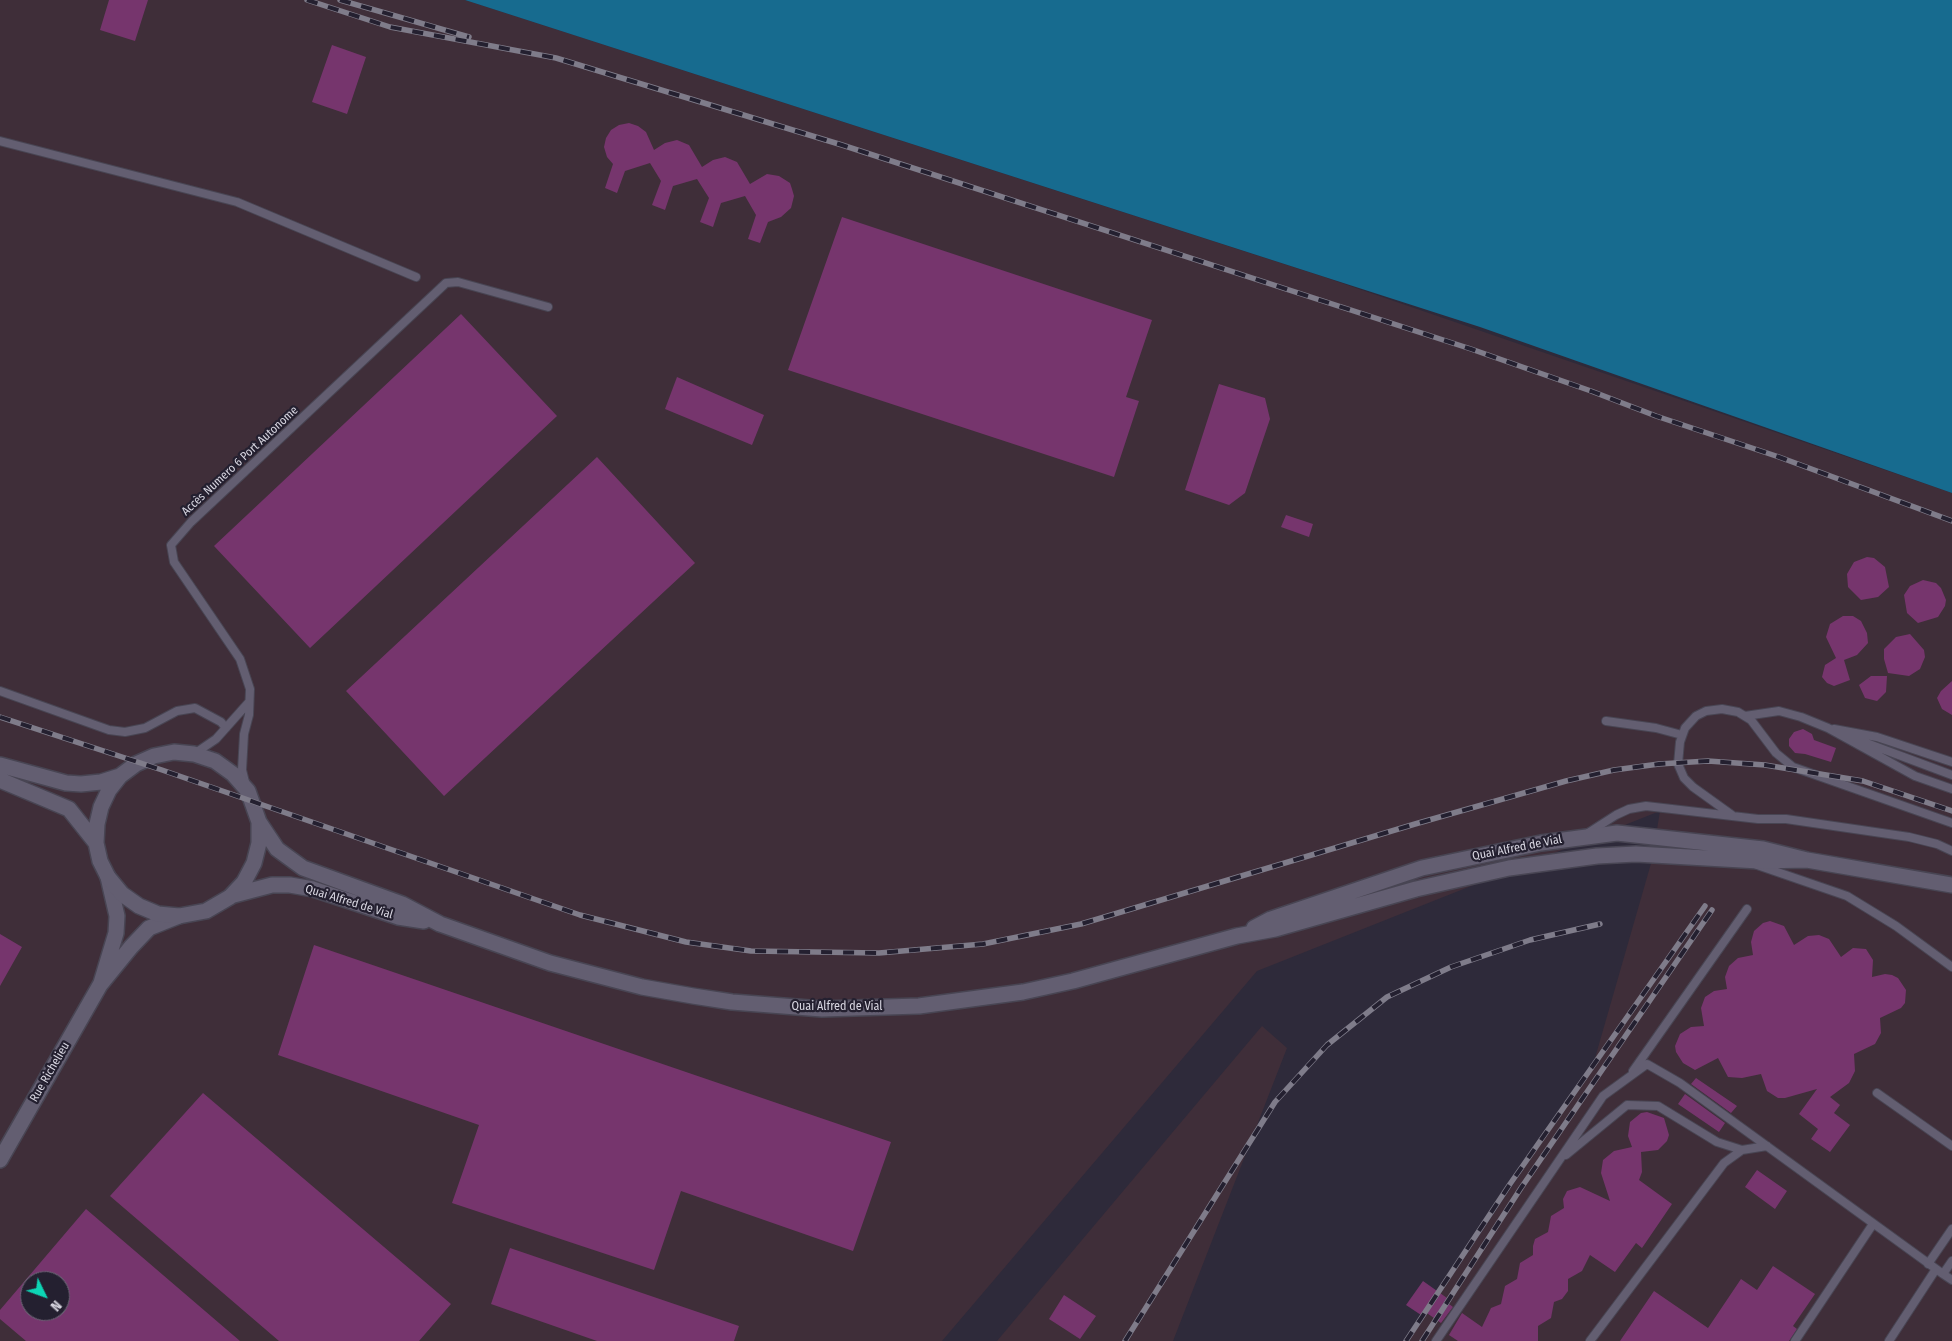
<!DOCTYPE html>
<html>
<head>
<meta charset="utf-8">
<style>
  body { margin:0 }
  #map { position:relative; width:1952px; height:1341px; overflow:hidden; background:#2e2a3a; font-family:"Fira Sans Condensed",sans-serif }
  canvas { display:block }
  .north { position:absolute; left:20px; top:1271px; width:50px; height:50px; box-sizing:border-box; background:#242030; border:1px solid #6c6977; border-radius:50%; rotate:132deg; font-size:14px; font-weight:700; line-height:20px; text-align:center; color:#d8d6e1 }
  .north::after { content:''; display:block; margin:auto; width:18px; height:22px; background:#0dd5b5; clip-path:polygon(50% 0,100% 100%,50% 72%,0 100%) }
</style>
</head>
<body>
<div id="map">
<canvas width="1952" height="1341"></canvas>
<div class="north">N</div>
</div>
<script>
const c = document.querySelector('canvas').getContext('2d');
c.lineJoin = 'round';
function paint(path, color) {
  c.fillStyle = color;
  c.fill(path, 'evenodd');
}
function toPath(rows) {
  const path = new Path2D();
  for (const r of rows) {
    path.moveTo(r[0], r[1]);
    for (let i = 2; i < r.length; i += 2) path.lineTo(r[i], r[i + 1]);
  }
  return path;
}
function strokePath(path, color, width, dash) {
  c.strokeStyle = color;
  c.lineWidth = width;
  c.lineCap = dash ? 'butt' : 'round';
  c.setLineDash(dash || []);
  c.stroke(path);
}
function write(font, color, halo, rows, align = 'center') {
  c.font = font + ' "Fira Sans Condensed",sans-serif';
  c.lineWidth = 4.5;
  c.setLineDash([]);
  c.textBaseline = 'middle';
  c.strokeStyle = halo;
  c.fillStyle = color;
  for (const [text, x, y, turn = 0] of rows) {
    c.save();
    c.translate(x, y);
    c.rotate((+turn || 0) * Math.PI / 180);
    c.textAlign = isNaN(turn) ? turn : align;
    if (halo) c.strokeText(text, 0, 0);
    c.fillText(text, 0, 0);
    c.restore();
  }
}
paint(toPath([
  [0,0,465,0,1324,277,1952,493,1952,1341,1409,1341,1593,1065,1652,860,1660,811,1257,971,942,1341,0,1341],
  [30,1281,60,1281,60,1311,30,1311],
  [1262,1026,1287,1048,1173,1341,997,1341]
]), '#3f2e39');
paint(toPath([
  [465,0,1952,0,1952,493,1480,327]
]), '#176b8f');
paint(toPath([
  [109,0,148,0,135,41,100,30],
  [332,45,366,57,347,114,312,102],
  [629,123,638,126,646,132,654,150,665,143,677,140,689,145,702,167,713,160,725,157,737,162,750,184,767,174,779,176,790,183,792,189,794,196,791,208,781,217,768,222,760,243,748,239,756,215,745,196,721,203,713,227,700,222,709,198,697,179,673,186,665,210,652,205,661,181,650,163,625,171,617,193,605,188,613,164,607,157,604,147,606,138,611,130,619,125],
  [842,217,1152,320,1126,397,1139,401,1114,477,788,370],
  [461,314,557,416,310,648,214,546],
  [677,377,764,415,752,445,665,409],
  [1219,384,1265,398,1270,419,1245,493,1229,505,1185,490],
  [597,457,695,563,444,796,346,691],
  [1286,515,1313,524,1309,537,1281,527],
  [1867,557,1874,558,1885,567,1889,587,1878,597,1861,600,1848,587,1847,574,1854,562],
  [1923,580,1936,583,1941,588,1946,600,1945,606,1938,617,1918,623,1907,613,1904,595,1910,586],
  [1843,616,1853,616,1861,621,1867,633,1868,643,1857,655,1844,660,1850,680,1834,686,1827,683,1822,677,1825,665,1836,658,1826,637,1830,624],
  [1910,634,1924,650,1925,657,1920,669,1909,676,1888,673,1884,659,1884,649,1896,637],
  [1871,676,1887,676,1886,692,1877,701,1865,698,1859,685],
  [1952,681,1952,715,1942,709,1937,698,1941,691],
  [1803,729,1812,734,1814,740,1836,748,1831,762,1805,754,1795,753,1789,746,1789,739,1794,732],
  [1770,921,1784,926,1794,945,1808,936,1819,935,1829,939,1841,957,1853,948,1866,949,1873,960,1872,977,1885,974,1892,975,1898,978,1906,990,1905,1003,1901,1008,1880,1018,1881,1033,1875,1044,1854,1054,1855,1071,1849,1083,1830,1097,1840,1105,1834,1113,1850,1125,1830,1152,1811,1139,1818,1129,1799,1114,1817,1089,1785,1098,1778,1098,1767,1091,1761,1074,1742,1078,1728,1077,1718,1058,1695,1070,1683,1063,1676,1052,1675,1046,1680,1034,1691,1027,1704,1026,1701,1008,1705,997,1714,991,1727,989,1725,977,1729,966,1738,958,1753,955,1751,942,1754,931,1763,923],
  [0,934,22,947,0,986],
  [314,945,891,1142,853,1251,681,1191,654,1270,452,1203,479,1125,278,1055],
  [1696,1078,1737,1106,1731,1113,1691,1084],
  [203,1093,451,1304,419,1341,279,1341,110,1196],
  [1685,1094,1725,1123,1719,1132,1678,1104],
  [1647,1112,1664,1118,1669,1135,1667,1141,1658,1150,1641,1152,1642,1172,1639,1180,1672,1204,1642,1248,1636,1243,1615,1272,1590,1255,1582,1271,1568,1279,1568,1291,1562,1299,1554,1302,1551,1318,1538,1326,1538,1341,1458,1341,1449,1335,1462,1313,1482,1327,1491,1308,1501,1304,1505,1286,1517,1279,1520,1263,1533,1255,1533,1246,1535,1239,1548,1232,1551,1216,1564,1208,1563,1199,1567,1191,1580,1187,1610,1201,1601,1173,1603,1160,1614,1151,1632,1147,1628,1136,1630,1122,1641,1113],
  [1757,1170,1787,1191,1775,1209,1745,1187],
  [86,1209,240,1341,26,1341,0,1319,0,1310],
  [30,1281,60,1281,60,1311,30,1311],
  [510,1248,739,1326,734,1341,597,1341,491,1304],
  [1773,1266,1815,1294,1793,1326,1797,1329,1789,1341,1620,1341,1654,1291,1708,1328,1741,1279,1757,1290],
  [1423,1281,1447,1298,1445,1301,1453,1307,1441,1323,1424,1311,1421,1315,1406,1305],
  [1064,1295,1096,1316,1080,1339,1049,1319]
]), '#76356d');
const lane = toPath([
  [0,141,237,202,416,277],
  [0,691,109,730,125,732,145,728,177,711,195,708,221,722,226,728],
  [1745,716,1779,711,1801,717,1828,728,1915,776,1952,789],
  [1606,721,1656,728,1682,735],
  [1834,729,1877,737,1952,762],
  [1853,738,1952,775],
  [194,754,216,739,249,702],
  [245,782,242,770,244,734,249,715,250,689,240,659,174,562,171,545,191,522,446,283,458,282,548,307],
  [1732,815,1693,787,1684,778,1678,764,1680,742,1685,728,1696,716,1706,711,1722,709,1738,712,1751,720,1776,753,1793,767,1952,823],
  [1588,833,1616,815,1629,809,1646,806,1758,819,1786,819,1909,837,1937,844,1952,851],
  [1757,865,1847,896,1896,926,1952,967],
  [1633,1071,1747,909],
  [1877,1093,1952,1146],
  [1566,1155,1627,1105,1658,1106,1717,1142,1742,1150],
  [1952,1261,1943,1274,1952,1280],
  [1928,1264,1952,1229],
  [1436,1341,1603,1096,1647,1064,1680,1083,1943,1274],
  [1590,1341,1724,1163,1742,1150,1767,1146],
  [1795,1341,1873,1224],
  [1889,1341,1936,1269]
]);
const street = toPath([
  [101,983,116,933,117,916,108,877],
  [0,1160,100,985,131,947,149,928,179,916]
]);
const secondary = toPath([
  [0,765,66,783,81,784,101,782,120,776,136,764,154,756,174,752,194,754,215,761,233,774,248,791,259,822,259,843,254,863,244,882,230,897,206,911,179,916,158,914,139,906,122,894,108,877,100,861,96,843,97,824,101,807,109,790,120,776],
  [0,780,69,809,96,843],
  [259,822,277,849,303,868,402,904,440,924,550,963,642,987,693,996,732,1002,822,1009,919,1006,1023,992,1073,981,1237,936,1275,929,1416,889,1509,868,1597,856,1636,854,1759,861,1807,860],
  [234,895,272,885,290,885,313,889,398,917,424,921],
  [1254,928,1271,919,1422,868,1541,843,1617,833,1763,849,1807,860,1952,885]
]);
strokePath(lane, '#484553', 10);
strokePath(street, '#484553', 18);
strokePath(secondary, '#484553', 18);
strokePath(lane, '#635e71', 8);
strokePath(street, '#635e71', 15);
strokePath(secondary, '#635e71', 15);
const rail = toPath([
  [307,0,390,27,556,58,842,145,1471,349,1591,391,1656,416,1779,457,1952,521],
  [340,0,469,37],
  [0,717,162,770,580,915,686,942,751,951,879,953,983,944,1081,924,1415,824,1566,781,1614,770,1659,764,1708,761,1765,765,1863,781,1952,811],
  [1125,1341,1275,1102,1327,1045,1387,997,1451,967,1530,940,1600,924],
  [1406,1341,1510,1184,1705,906],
  [1422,1341,1521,1188,1712,910]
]);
strokePath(rail, '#7f7c8a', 5.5);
strokePath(rail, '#242030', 4, [11]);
write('12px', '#d8d6e1', '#242030', [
  ["Accès Numero 6 Port Autonome",240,461,-43],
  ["Quai Alfred de Vial",1517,848,-11],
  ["Quai Alfred de Vial",349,902,17],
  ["Quai Alfred de Vial",837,1007],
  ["Rue Richelieu",50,1072,-60]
]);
</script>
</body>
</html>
